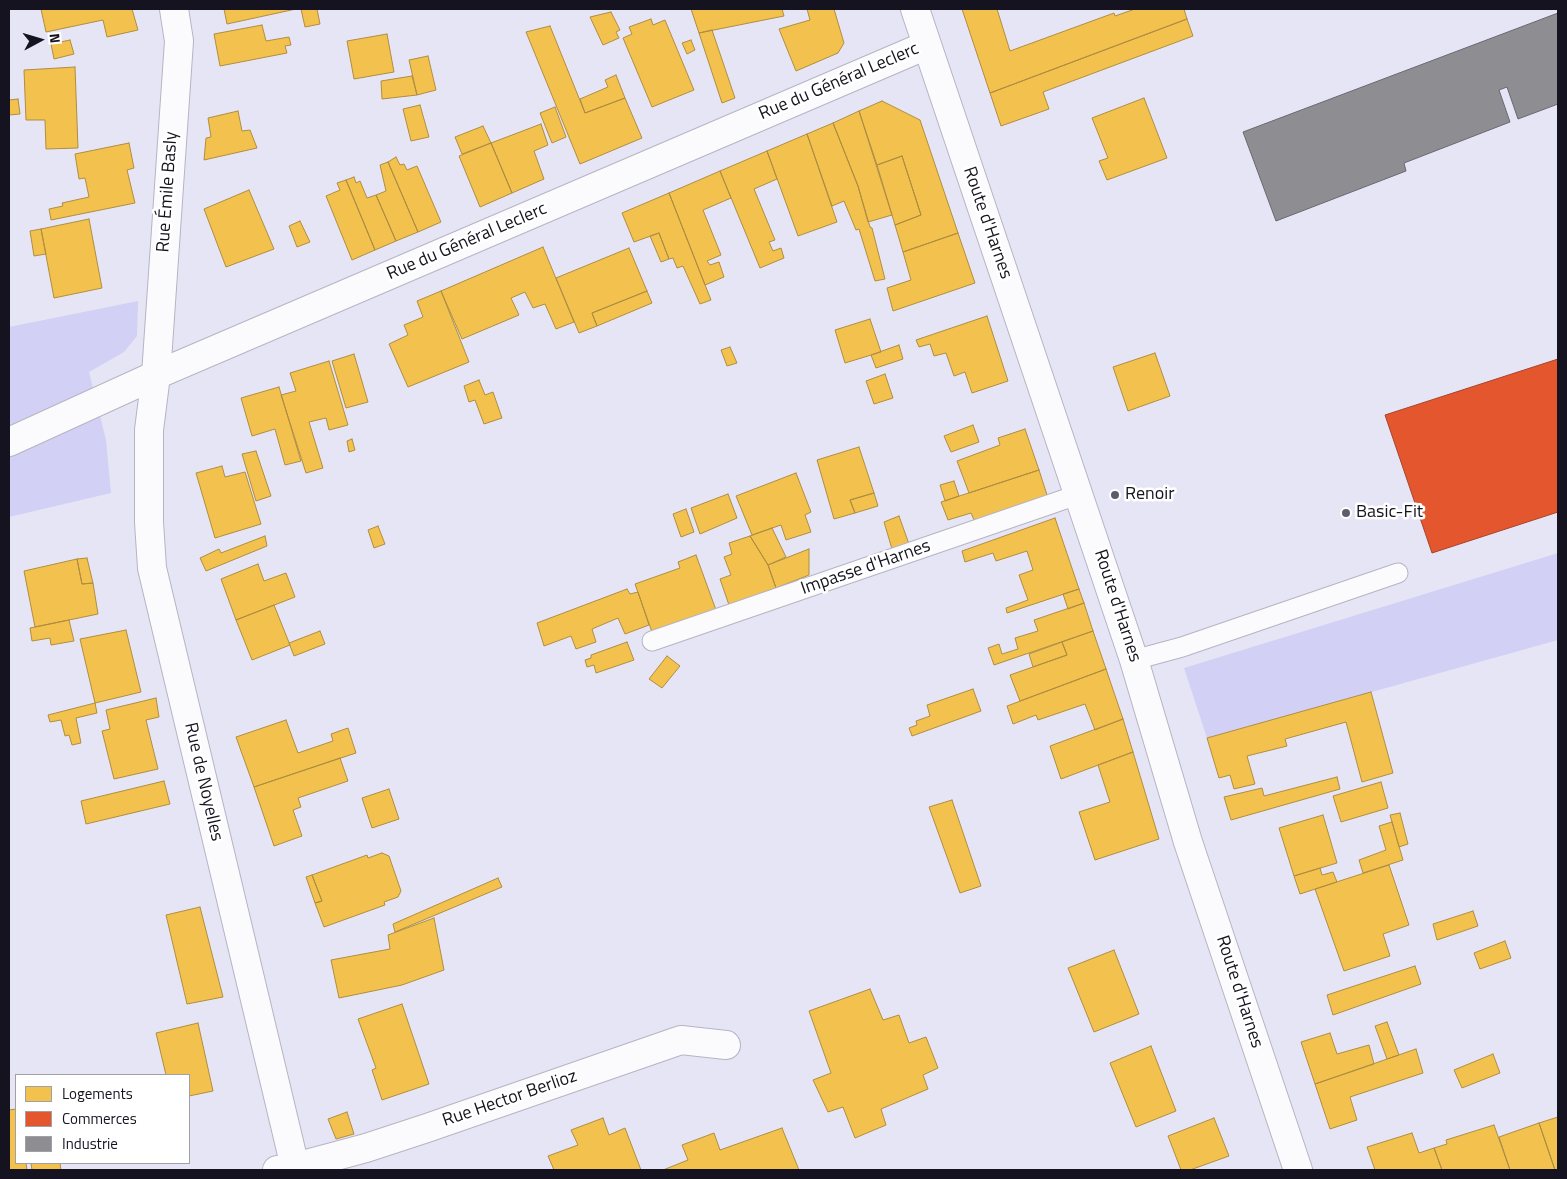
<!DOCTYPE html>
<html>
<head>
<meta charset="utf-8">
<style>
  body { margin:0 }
  #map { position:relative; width:1567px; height:1179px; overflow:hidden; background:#e6e5f6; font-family:"Titillium Web",sans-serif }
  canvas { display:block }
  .frame { position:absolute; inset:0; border:10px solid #14131f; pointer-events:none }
  .legend { position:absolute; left:15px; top:1074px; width:175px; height:90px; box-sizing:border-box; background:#fff; border:1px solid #a1a1a5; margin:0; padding:6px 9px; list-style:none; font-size:15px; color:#14131f }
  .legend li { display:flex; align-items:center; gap:10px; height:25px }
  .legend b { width:25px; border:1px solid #a1a1a5 }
  .north { position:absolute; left:15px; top:15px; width:50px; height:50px; -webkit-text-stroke:4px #fff; paint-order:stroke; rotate:84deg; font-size:14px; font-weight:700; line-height:20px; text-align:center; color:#14131f }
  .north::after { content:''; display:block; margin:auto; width:18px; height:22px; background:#14131f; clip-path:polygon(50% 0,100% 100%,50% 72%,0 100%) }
</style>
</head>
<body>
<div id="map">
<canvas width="1567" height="1179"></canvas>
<div class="frame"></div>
<ul class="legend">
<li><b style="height:14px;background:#f2c14e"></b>Logements</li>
<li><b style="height:14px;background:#e4572e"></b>Commerces</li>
<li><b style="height:14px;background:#8d8d92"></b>Industrie</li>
</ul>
<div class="north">N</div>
</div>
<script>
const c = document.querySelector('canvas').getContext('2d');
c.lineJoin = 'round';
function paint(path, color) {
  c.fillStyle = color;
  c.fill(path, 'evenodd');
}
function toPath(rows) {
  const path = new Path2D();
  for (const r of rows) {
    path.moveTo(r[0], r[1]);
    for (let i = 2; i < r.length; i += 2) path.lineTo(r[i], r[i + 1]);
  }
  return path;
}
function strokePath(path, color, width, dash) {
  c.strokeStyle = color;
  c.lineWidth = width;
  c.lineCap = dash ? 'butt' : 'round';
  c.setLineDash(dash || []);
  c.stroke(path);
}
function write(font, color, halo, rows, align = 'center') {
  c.font = font + ' "Titillium Web",sans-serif';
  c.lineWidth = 5;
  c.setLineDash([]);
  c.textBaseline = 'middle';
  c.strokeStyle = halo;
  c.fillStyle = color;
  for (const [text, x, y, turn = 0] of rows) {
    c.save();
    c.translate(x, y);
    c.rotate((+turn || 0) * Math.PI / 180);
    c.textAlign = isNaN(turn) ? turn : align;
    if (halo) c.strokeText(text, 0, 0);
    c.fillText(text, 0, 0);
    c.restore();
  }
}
paint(toPath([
  [138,301,137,336,124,352,89,372,106,440,111,493,9,517,9,327],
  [1558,553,1558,640,1207,738,1184,668]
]), '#d2d0f4');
const homes = toPath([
  [41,9,132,9,138,30,107,37,103,20,46,32,41,9],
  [224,9,296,9,227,24,224,9],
  [301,9,317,9,320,24,305,27,301,9],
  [691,9,782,9,784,16,699,33,691,9],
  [807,9,834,9,844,43,838,53,796,71,779,29,810,20,807,9],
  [962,9,997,9,1010,51,1114,13,1115,16,1135,9,1184,9,1187,19,990,93,962,9],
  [611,12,620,30,616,32,619,38,603,45,590,17,611,12],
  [651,19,653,25,665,20,694,90,652,107,623,38,632,34,629,27,651,19],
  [1187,19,1193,36,1043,92,1049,109,1001,126,990,93,1187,19],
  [262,25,266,41,289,37,291,45,285,46,287,53,220,66,214,34,262,25],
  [550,26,585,113,625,98,642,138,580,164,526,32,550,26],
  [712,30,735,98,722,103,699,33,712,30],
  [387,34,394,72,354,79,347,41,387,34],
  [70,40,74,54,54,59,51,44,70,40],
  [691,40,695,50,687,54,682,43,691,40],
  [428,56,436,90,417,95,409,60,428,56],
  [75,67,78,148,46,149,45,120,26,120,24,70,75,67],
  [616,75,625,98,585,113,580,99,608,87,605,80,616,75],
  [412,76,417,95,382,99,381,81,412,76],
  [1144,98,1167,158,1107,180,1099,161,1108,158,1092,118,1144,98],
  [18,99,20,114,9,115,9,100,18,99],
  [882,101,920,120,958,233,903,252,895,225,921,215,902,156,877,165,859,111,882,101],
  [420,105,429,137,411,141,403,109,420,105],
  [555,107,566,137,552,143,540,113,555,107],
  [238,111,242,131,250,130,257,148,204,160,206,138,211,137,208,118,238,111],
  [859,111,892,215,868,222,858,186,833,123,859,111],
  [833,123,858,186,870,227,872,228,885,279,875,281,859,229,856,230,844,201,832,206,807,134,833,123],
  [541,124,548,145,534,151,544,179,512,193,491,143,541,124],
  [483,126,491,143,462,154,455,137,483,126],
  [807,134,837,222,798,236,767,151,807,134],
  [129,143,134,168,127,170,135,203,51,220,49,209,63,206,62,203,89,197,85,178,79,179,75,154,129,143],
  [491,143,512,193,480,207,459,156,491,143],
  [767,151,777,179,754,189,775,240,769,242,773,251,781,248,784,258,760,268,720,171,767,151],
  [902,156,921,215,895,225,877,165,902,156],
  [396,157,400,165,404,164,407,170,417,166,441,222,418,232,388,162,396,157],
  [388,162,418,232,396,241,376,195,386,191,380,165,388,162],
  [720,171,731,198,703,210,721,255,707,261,710,265,719,262,724,277,705,285,669,193,720,171],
  [354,177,356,183,360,181,367,198,376,195,396,241,375,250,346,180,354,177],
  [346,180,375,250,352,260,326,196,340,190,337,183,346,180],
  [249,190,274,249,226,267,204,209,249,190],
  [669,193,711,300,700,304,683,266,677,268,673,258,669,259,659,233,634,242,622,213,669,193],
  [89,219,102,288,54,298,41,229,89,219],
  [300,221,310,242,297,247,289,226,300,221],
  [41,229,46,254,34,256,30,231,41,229],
  [659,233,669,259,661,262,650,236,659,233],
  [958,233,975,283,893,311,887,288,911,280,903,252,958,233],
  [543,247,574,322,556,329,545,304,533,308,525,292,511,298,519,315,462,339,441,291,543,247],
  [629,248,647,291,592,313,597,326,579,333,556,278,629,248],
  [441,291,469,362,408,387,389,344,408,335,404,325,423,317,417,301,441,291],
  [647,291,652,303,597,326,592,313,647,291],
  [987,316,1008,381,972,393,965,372,954,376,946,353,934,356,930,344,919,347,916,340,987,316],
  [870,319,881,352,845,363,835,330,870,319],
  [899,345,903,359,876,368,871,355,899,345],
  [730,347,737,363,727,366,721,350,730,347],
  [1155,353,1170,396,1128,411,1113,367,1155,353],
  [354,354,368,402,346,408,332,361,354,354],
  [329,361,348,425,329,430,326,418,309,422,323,468,306,473,281,395,296,391,290,373,329,361],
  [885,374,893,398,874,404,866,381,885,374],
  [479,380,485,395,493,392,502,418,484,424,475,400,469,402,464,386,479,380],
  [279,387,301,461,285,465,275,429,252,436,241,398,279,387],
  [973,425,979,442,951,452,944,436,973,425],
  [1025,429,1039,470,969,493,957,461,1000,445,998,438,1025,429],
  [352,439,355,450,349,452,347,441,352,439],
  [859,447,874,493,850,500,855,513,834,519,817,460,859,447],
  [256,451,271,496,256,501,242,454,256,451],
  [222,466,225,477,245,472,261,524,215,538,196,473,222,466],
  [1039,470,1048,498,975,522,971,513,948,520,941,502,1039,470],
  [796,473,811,512,805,515,811,532,786,540,781,525,752,535,736,496,796,473],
  [954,481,959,496,945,501,940,485,954,481],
  [874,493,878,506,855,513,850,500,874,493],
  [728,494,737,518,700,534,691,508,728,494],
  [686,509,694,532,681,537,673,514,686,509],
  [899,516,909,544,892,549,884,522,899,516],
  [1055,518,1079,589,1007,613,1006,608,1028,600,1019,575,1033,570,1027,551,996,561,993,553,965,562,962,551,1055,518],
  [378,526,385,544,374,548,368,530,378,526],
  [772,528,786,557,768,565,750,536,772,528],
  [265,536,267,546,206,571,200,558,219,549,221,553,265,536],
  [750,536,768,565,776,588,729,605,720,579,731,575,724,557,732,554,729,543,750,536],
  [809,549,809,575,776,588,768,565,809,549],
  [696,555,716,610,652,632,635,584,680,568,678,562,696,555],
  [87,558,93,583,82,584,77,559,87,558],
  [77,559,82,584,93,583,98,614,35,627,24,571,77,559],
  [258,564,264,581,286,573,295,597,236,620,221,579,258,564],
  [627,589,630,594,638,592,649,625,625,634,618,618,592,629,596,642,576,649,571,636,544,646,537,623,627,589],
  [1079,589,1084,603,1068,609,1063,594,1079,589],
  [1084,603,1093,631,994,665,988,648,999,644,1002,654,1018,649,1015,638,1038,631,1034,620,1084,603],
  [274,605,290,645,252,660,236,620,274,605],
  [69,620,74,641,51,645,50,638,32,641,30,628,69,620],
  [126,630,141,692,95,703,80,639,126,630],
  [320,631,325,644,294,656,289,643,320,631],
  [1093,631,1106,669,1020,701,1010,675,1067,655,1062,642,1093,631],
  [627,642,634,660,596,673,594,665,587,667,585,660,591,658,591,655,627,642],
  [1062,642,1067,655,1033,667,1029,654,1062,642],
  [667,656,680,666,662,688,649,679,667,656],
  [1106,669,1123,719,1095,730,1085,704,1038,720,1036,715,1013,724,1007,706,1106,669],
  [973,689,981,711,912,736,909,728,917,725,916,721,930,716,927,705,973,689],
  [1371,692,1393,773,1362,782,1346,722,1285,739,1287,746,1247,756,1255,784,1234,789,1230,775,1219,778,1207,738,1371,692],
  [156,698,159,717,146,720,158,769,114,779,102,731,110,729,106,710,156,698],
  [95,703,97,713,76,718,81,743,72,745,69,735,65,736,61,720,50,722,48,715,95,703],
  [1123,719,1133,752,1061,779,1050,746,1123,719],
  [286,720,298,753,333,741,331,734,348,728,356,753,254,787,236,737,286,720],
  [1133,752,1159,839,1095,860,1079,812,1110,802,1098,765,1133,752],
  [340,758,348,781,298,798,301,807,293,810,302,836,274,846,254,787,340,758],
  [1337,777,1340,789,1231,820,1224,797,1262,788,1264,796,1337,777],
  [164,781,170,804,86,824,81,801,164,781],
  [1381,782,1388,808,1341,822,1333,796,1381,782],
  [389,789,399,819,372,828,362,798,389,789],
  [952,800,981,886,960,893,929,807,952,800],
  [1400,813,1408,844,1399,847,1390,815,1400,813],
  [1323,815,1337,863,1294,876,1279,828,1323,815],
  [1392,822,1403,860,1363,873,1359,860,1386,850,1379,826,1392,822],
  [382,853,389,856,401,891,398,897,384,902,385,905,324,927,315,903,322,901,312,875,367,855,368,858,382,853],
  [1389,865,1409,925,1383,934,1390,956,1344,971,1315,889,1389,865],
  [1320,868,1322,875,1333,872,1337,882,1300,894,1294,876,1320,868],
  [312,875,322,901,315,903,306,877,312,875],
  [498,878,502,887,395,932,393,924,498,878],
  [200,907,223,997,187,1004,166,915,200,907],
  [1473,911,1478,926,1437,940,1433,924,1473,911],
  [434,918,444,970,402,985,339,998,331,960,390,949,388,935,434,918],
  [1505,941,1511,958,1480,969,1474,953,1505,941],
  [1114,950,1139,1014,1094,1032,1068,968,1114,950],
  [1415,966,1421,984,1333,1015,1327,995,1415,966],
  [870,989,883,1020,899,1015,909,1043,926,1037,938,1068,923,1075,928,1089,881,1109,886,1125,855,1138,843,1107,828,1112,813,1080,831,1073,809,1011,870,989],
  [402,1004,429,1084,382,1100,372,1070,376,1068,358,1019,402,1004],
  [1387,1022,1399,1055,1387,1059,1375,1026,1387,1022],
  [198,1023,213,1091,189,1096,189,1075,166,1075,156,1033,198,1023],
  [1330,1033,1337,1054,1369,1045,1374,1064,1315,1084,1301,1042,1330,1033],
  [1151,1046,1176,1111,1136,1127,1110,1063,1151,1046],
  [1416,1049,1423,1073,1350,1097,1357,1120,1330,1129,1315,1084,1416,1049],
  [1493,1054,1500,1073,1462,1088,1454,1070,1493,1054],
  [16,1109,16,1163,26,1163,27,1170,9,1170,9,1110,16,1109],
  [347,1112,354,1134,336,1139,328,1119,347,1112],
  [1558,1117,1558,1170,1555,1170,1539,1123,1558,1117],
  [603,1118,609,1135,625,1128,641,1170,554,1170,548,1156,578,1145,571,1130,603,1118],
  [1214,1118,1229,1156,1190,1170,1181,1170,1168,1136,1214,1118],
  [1539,1123,1555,1170,1510,1170,1499,1137,1539,1123],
  [1494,1125,1510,1170,1442,1170,1434,1148,1447,1144,1446,1140,1494,1125],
  [782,1128,799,1170,663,1170,688,1160,682,1145,714,1133,720,1150,782,1128],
  [1412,1133,1419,1153,1434,1148,1442,1170,1375,1170,1367,1147,1412,1133],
  [31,1163,60,1163,61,1170,32,1170,31,1163]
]);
paint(homes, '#f2c14e');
strokePath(homes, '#af8d40', 1);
const shops = toPath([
  [1558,359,1558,512,1432,553,1385,415,1558,359]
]);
paint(shops, '#e4572e');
strokePath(shops, '#a6432a', 1);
const industry = toPath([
  [1558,13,1558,104,1518,119,1507,87,1499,90,1510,122,1404,163,1406,171,1276,221,1243,132,1558,13]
]);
paint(industry, '#8d8d92');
strokePath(industry, '#696870', 1);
const service = toPath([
  [652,641,1080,494],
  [1134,660,1182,647,1398,573]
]);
const minor = toPath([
  [174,9,179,41,156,375,149,430,149,522,152,568,295,1167,277,1170],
  [296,1170,295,1167,366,1148,427,1128,681,1040,726,1045]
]);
const tertiary = toPath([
  [915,9,1134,660,1188,842,1298,1170],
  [9,442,156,375,927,45]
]);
strokePath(service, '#b5b4c2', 21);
strokePath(minor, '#b5b4c2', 30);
strokePath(tertiary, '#b5b4c2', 30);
strokePath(service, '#fbfbfe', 19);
strokePath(minor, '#fbfbfe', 28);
strokePath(tertiary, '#fbfbfe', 28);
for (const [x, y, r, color] of [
  [1115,495,5,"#5e5c6a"],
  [1346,513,5,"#5e5c6a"]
]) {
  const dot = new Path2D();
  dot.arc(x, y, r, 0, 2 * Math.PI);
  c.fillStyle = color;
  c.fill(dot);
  strokePath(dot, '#fff', 2);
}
write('18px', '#14131f', '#fff', [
  ["Rue du Général Leclerc",839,82,-23],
  ["Rue Émile Basly",168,192,-86],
  ["Route d'Harnes",987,223,71],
  ["Rue du Général Leclerc",467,242,-23],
  ["Impasse d'Harnes",866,568,-19],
  ["Route d'Harnes",1117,606,72],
  ["Rue de Noyelles",203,782,77],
  ["Route d'Harnes",1239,992,72],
  ["Rue Hector Berlioz",510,1099,-19]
]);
write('18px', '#14131f', '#fff', [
  ["Renoir",1125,495],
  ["Basic-Fit",1356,513]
], 'left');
</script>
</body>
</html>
